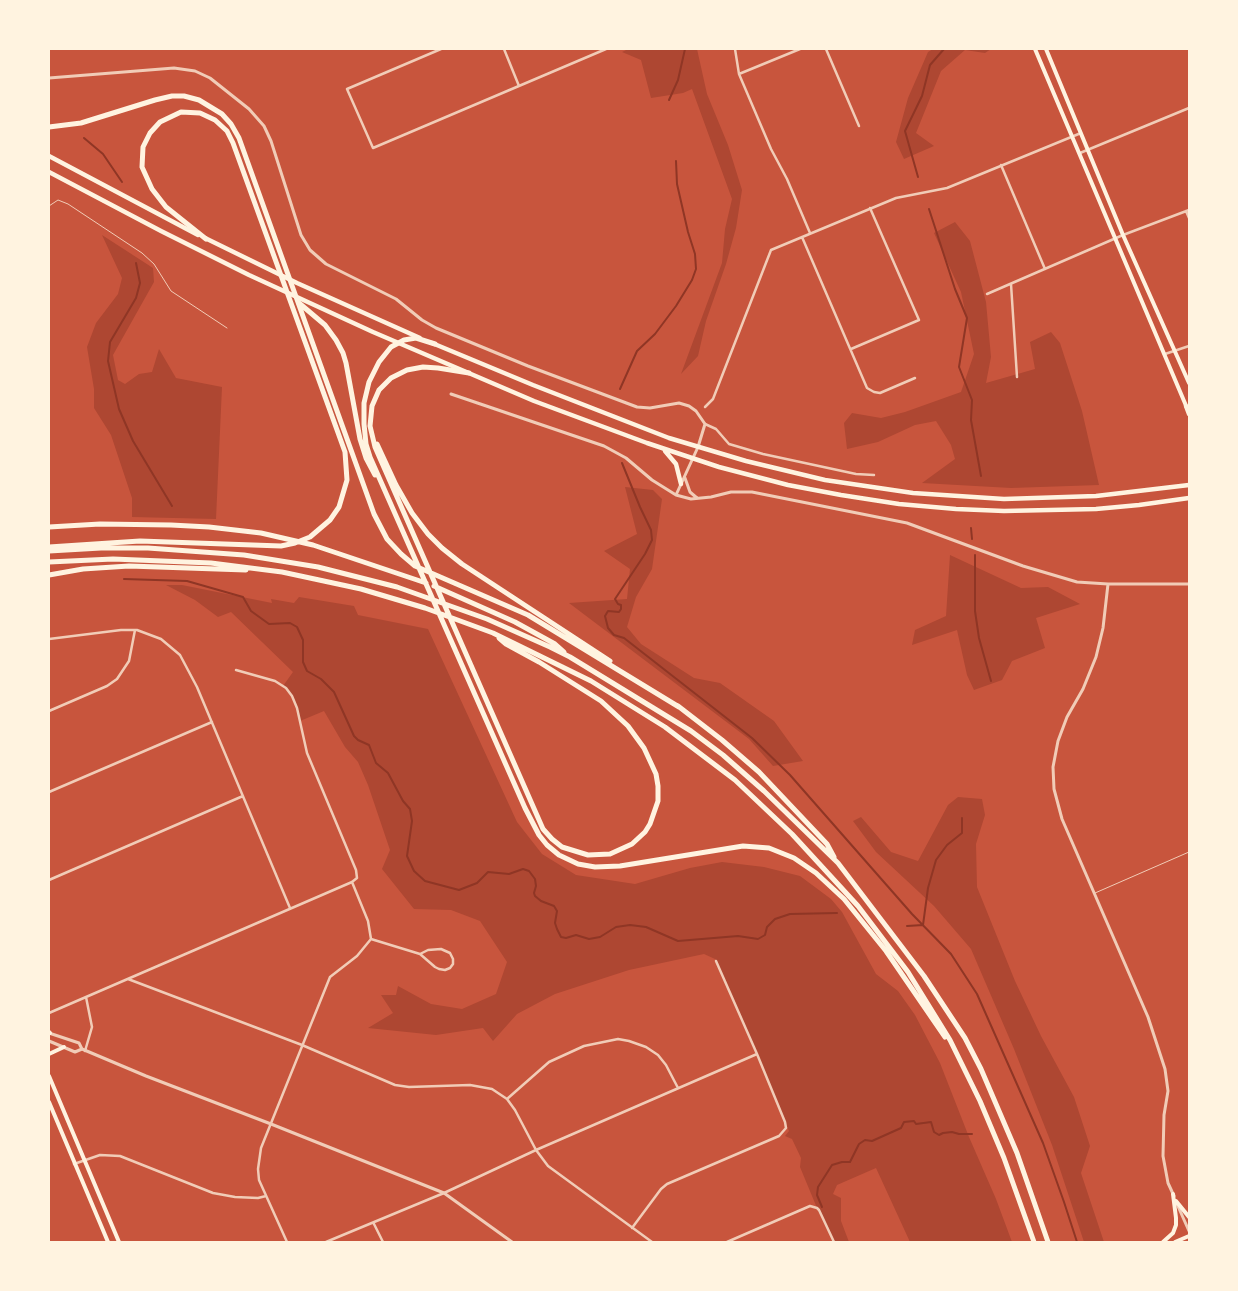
<!DOCTYPE html>
<html>
<head>
<meta charset="utf-8">
<style>
  body { margin:0 }
  #map { position:relative; width:1238px; height:1291px; overflow:hidden; background:#c8553d; font-family:"Varela Round",sans-serif }
  canvas { display:block }
  .frame { position:absolute; inset:0; border:50px solid #fff3e0; pointer-events:none }
</style>
</head>
<body>
<div id="map">
<canvas width="1238" height="1291"></canvas>
<div class="frame"></div>
</div>
<script>
const c = document.querySelector('canvas').getContext('2d');
c.lineJoin = 'round';
function paint(path, color) {
  c.fillStyle = color;
  c.fill(path, 'evenodd');
}
function toPath(rows) {
  const path = new Path2D();
  for (const r of rows) {
    path.moveTo(r[0], r[1]);
    for (let i = 2; i < r.length; i += 2) path.lineTo(r[i], r[i + 1]);
  }
  return path;
}
function strokePath(path, color, width, dash) {
  c.strokeStyle = color;
  c.lineWidth = width;
  c.lineCap = dash ? 'butt' : 'round';
  c.setLineDash(dash || []);
  c.stroke(path);
}
paint(toPath([
  [628,49,697,49,707,94,728,145,742,190,736,228,726,264,706,321,698,356,681,374,722,263,725,229,732,199,692,89,683,93,651,98,641,60,622,52],
  [933,49,991,49,985,53,965,50,941,71,916,133,934,146,904,159,896,142,908,98,928,52],
  [955,222,970,241,986,302,991,357,986,383,1035,369,1030,342,1051,332,1060,343,1082,411,1099,485,1011,488,922,483,955,459,951,445,936,421,915,425,878,442,847,449,844,423,852,413,881,418,905,412,961,392,974,354,961,292,934,233],
  [102,235,153,268,154,282,113,355,118,380,125,384,139,374,152,372,159,349,176,378,222,387,216,519,132,517,132,498,111,435,94,408,94,389,87,347,96,323,118,294,122,278],
  [625,487,653,490,662,499,652,569,636,597,627,627,641,644,694,678,720,683,774,721,803,761,773,766,749,739,569,603,627,599,630,569,604,551,637,534],
  [950,555,1021,588,1048,587,1080,604,1036,618,1045,648,1012,661,1002,680,974,690,967,675,957,630,912,645,915,630,946,616],
  [166,585,182,585,272,603,271,599,294,603,299,597,354,606,358,615,428,629,517,822,542,854,576,875,635,884,690,868,722,862,764,867,800,876,831,899,842,912,876,974,898,991,915,1015,940,1063,969,1137,996,1199,1012,1242,910,1242,876,1168,837,1185,833,1194,841,1198,841,1221,849,1242,835,1242,817,1208,800,1167,801,1158,792,1139,785,1136,789,1131,716,961,715,959,704,954,629,970,555,994,517,1014,493,1041,483,1028,436,1035,368,1028,393,1013,381,995,396,995,398,986,431,1004,462,1009,496,994,507,962,480,921,451,910,414,909,382,869,390,850,368,785,358,762,345,747,324,711,300,721,294,699,283,686,293,672,231,612,218,617,195,600],
  [958,797,982,799,985,815,976,844,977,887,1015,981,1041,1036,1074,1097,1090,1146,1081,1173,1104,1242,1084,1242,1052,1145,1014,1049,971,949,934,906,876,852,853,821,861,817,891,852,918,861,948,805]
]), '#ae4732');
strokePath(toPath([
  [669,100,678,80,685,49],
  [84,138,103,154,122,182],
  [918,177,905,131,922,96,930,65,944,49],
  [929,209,955,289,967,318,959,367,972,400,971,420,981,476],
  [136,263,140,283,136,298,110,342,108,361,119,409,133,441,172,506],
  [620,389,637,351,655,334,676,306,692,280,696,269,695,254,688,232,677,184,676,161],
  [622,463,640,507,651,530,652,540,645,554,615,599,618,604,621,605,621,609,619,612,608,611,605,616,608,628,614,635,624,638,752,738,790,775,912,914,951,954,977,994,1043,1143,1064,1202,1077,1242],
  [971,528,972,539],
  [975,555,975,611,979,638,991,681],
  [124,579,187,581,243,597,251,611,269,624,290,623,297,627,303,640,303,662,307,671,321,679,334,692,354,736,358,740,369,745,376,763,388,773,403,801,410,809,412,821,407,856,414,871,425,881,459,890,477,883,488,872,509,874,523,869,529,871,535,879,536,886,534,893,535,896,541,901,554,906,557,911,555,923,557,929,561,937,566,938,576,935,589,939,600,937,616,927,630,925,646,927,678,941,738,936,758,939,765,935,767,927,775,919,790,914,837,913],
  [923,925,928,888,936,860,947,845,962,833,962,818],
  [907,926,923,925],
  [822,1207,817,1195,818,1187,832,1165,842,1162,850,1162,859,1144,865,1140,872,1141,901,1128,904,1122,914,1121,916,1124,931,1122,934,1132,939,1135,943,1133,952,1132,959,1134,972,1134]
]), '#8f3625', 2);
strokePath(toPath([
  [49,206,58,200,68,204,142,253,154,264,171,291,227,328],
  [1095,893,1189,852]
]), '#f1ccb7', 1);
strokePath(toPath([
  [441,49,347,89,373,148,606,49],
  [504,49,519,86],
  [735,49,739,74,771,149,787,179,810,233],
  [826,49,859,126],
  [739,74,800,49],
  [1080,153,1189,108],
  [1001,165,1045,269],
  [1186,211,1189,218],
  [802,237,867,388,874,392,880,393,915,378],
  [1011,284,1017,377],
  [987,294,1123,235,1189,210],
  [851,349,919,320,870,208],
  [1165,354,1189,346],
  [705,407,713,399,771,250,896,198,947,188,1081,133],
  [705,424,716,429,729,444,763,454,856,474,874,475],
  [49,639,121,630,137,630,161,639,180,655,197,687,290,908],
  [49,711,107,686,117,679,129,661,135,630],
  [49,792,212,722],
  [49,880,243,796],
  [371,939,420,954,435,967,439,969,445,970,450,968,453,964,453,959,450,953,441,949,428,950,420,954],
  [128,979,302,1045,395,1085,409,1087,470,1085,492,1089,507,1099,515,1110,536,1150,548,1166,652,1242],
  [49,1013,352,882,357,878,356,870,307,753,297,708,292,696,286,688,275,681,236,670],
  [85,1051,92,1027,86,997],
  [507,1099,549,1062,584,1046,618,1039,629,1041,646,1047,658,1055,666,1065,678,1088],
  [74,1164,100,1155,120,1156,213,1193,235,1197,258,1198,266,1196],
  [374,1224,383,1242],
  [632,1228,661,1189,667,1184,779,1136,786,1128,785,1122,757,1054,716,961],
  [287,1242,259,1180,258,1169,261,1148,330,977,357,956,371,939,368,921,352,882],
  [326,1242,444,1193,536,1150,757,1054],
  [727,1242,810,1206,817,1208,819,1210,834,1242]
]), '#f1ccb7', 2.5);
strokePath(toPath([
  [49,78,174,68,195,71,210,78,249,109,264,126,271,141,301,235,310,250,326,264,396,299,422,320,436,328,528,366,637,407,650,408,679,403,689,406,696,411,705,424,698,447,676,495],
  [451,394,604,446,626,458,652,480,676,495,691,499,711,497,731,492,752,492,907,523,1023,566,1077,582,1108,584,1189,584],
  [685,478,690,492,697,498],
  [1108,584,1103,628,1096,657,1083,689,1067,717,1058,741,1053,767,1054,789,1062,819,1148,1017,1165,1069,1168,1091,1164,1115,1163,1156,1168,1183,1174,1196],
  [49,1033,79,1043,82,1049,146,1076,271,1124,444,1193,512,1242],
  [49,1041,75,1052,82,1049],
  [1177,1204,1189,1231]
]), '#f1ccb7', 3);
strokePath(toPath([
  [1035,49,1187,408],
  [1046,49,1123,235,1189,383],
  [49,1032,50,1033],
  [49,1054,64,1047],
  [49,1076,119,1242],
  [49,1102,108,1242],
  [1176,1201,1189,1217],
  [1163,1242,1173,1233,1176,1225,1176,1218,1173,1194],
  [1175,1242,1189,1236]
]), '#fff3e0', 4);
strokePath(toPath([
  [49,156,198,235],
  [49,172,161,231,249,275,373,332,534,401,647,443,719,467,788,485,841,495,899,504,956,509,1004,511,1096,509,1139,505,1189,498],
  [205,238,297,283,420,338],
  [432,343,533,385,669,438,746,461,825,480,913,493,1004,499,1096,496,1189,485],
  [1186,406,1189,414],
  [665,451,676,464,681,484]
]), '#fff3e0', 4.5);
strokePath(toPath([
  [49,127,81,123,155,100,172,96,184,96,199,100,222,114,231,124,239,138,374,514,387,539,401,554,415,566,528,615,679,707],
  [299,303,325,325,336,340,343,353,346,363,360,439,366,458,375,475],
  [435,344,416,338,404,340,391,347,379,362,369,382,364,403,364,424,366,444,370,457,525,808,539,835,547,845,559,855,578,864,595,867,620,866,743,846,769,848,794,858,816,873,844,899,886,951,945,1037],
  [469,373,438,368,423,367,407,370,391,378,379,390,372,406,370,426,375,447,543,829,552,839,562,847,588,855,610,854,632,844,645,832,650,824,658,801,658,786,656,774,644,748,628,726,601,701,539,662,506,644,499,638],
  [377,444,396,485,412,513,428,534,442,548,462,564,610,661],
  [49,527,100,524,171,525,209,527,261,533,313,545,426,583],
  [49,547,140,541,281,546,295,543,310,537,330,520,339,507,347,480,345,452,233,143,227,131,215,120,200,113,181,112,160,122,150,133,143,147,142,167,152,189,166,207,206,239],
  [49,551,101,548,148,548,244,555,318,567,397,587,487,619,550,647,570,657,691,731,723,755,764,791,838,863,924,976,965,1038,981,1069,1017,1153,1048,1242],
  [49,562,113,559,211,563,282,572,361,589,425,608,493,633,591,681,665,727,735,780,792,834,858,906,908,972,950,1040,980,1101,1004,1158,1034,1242],
  [49,575,83,569,129,566,246,570],
  [434,586,515,622,555,644,564,652],
  [678,706,722,740,759,772,827,844,834,857]
]), '#fff3e0', 5);
</script>
</body>
</html>
